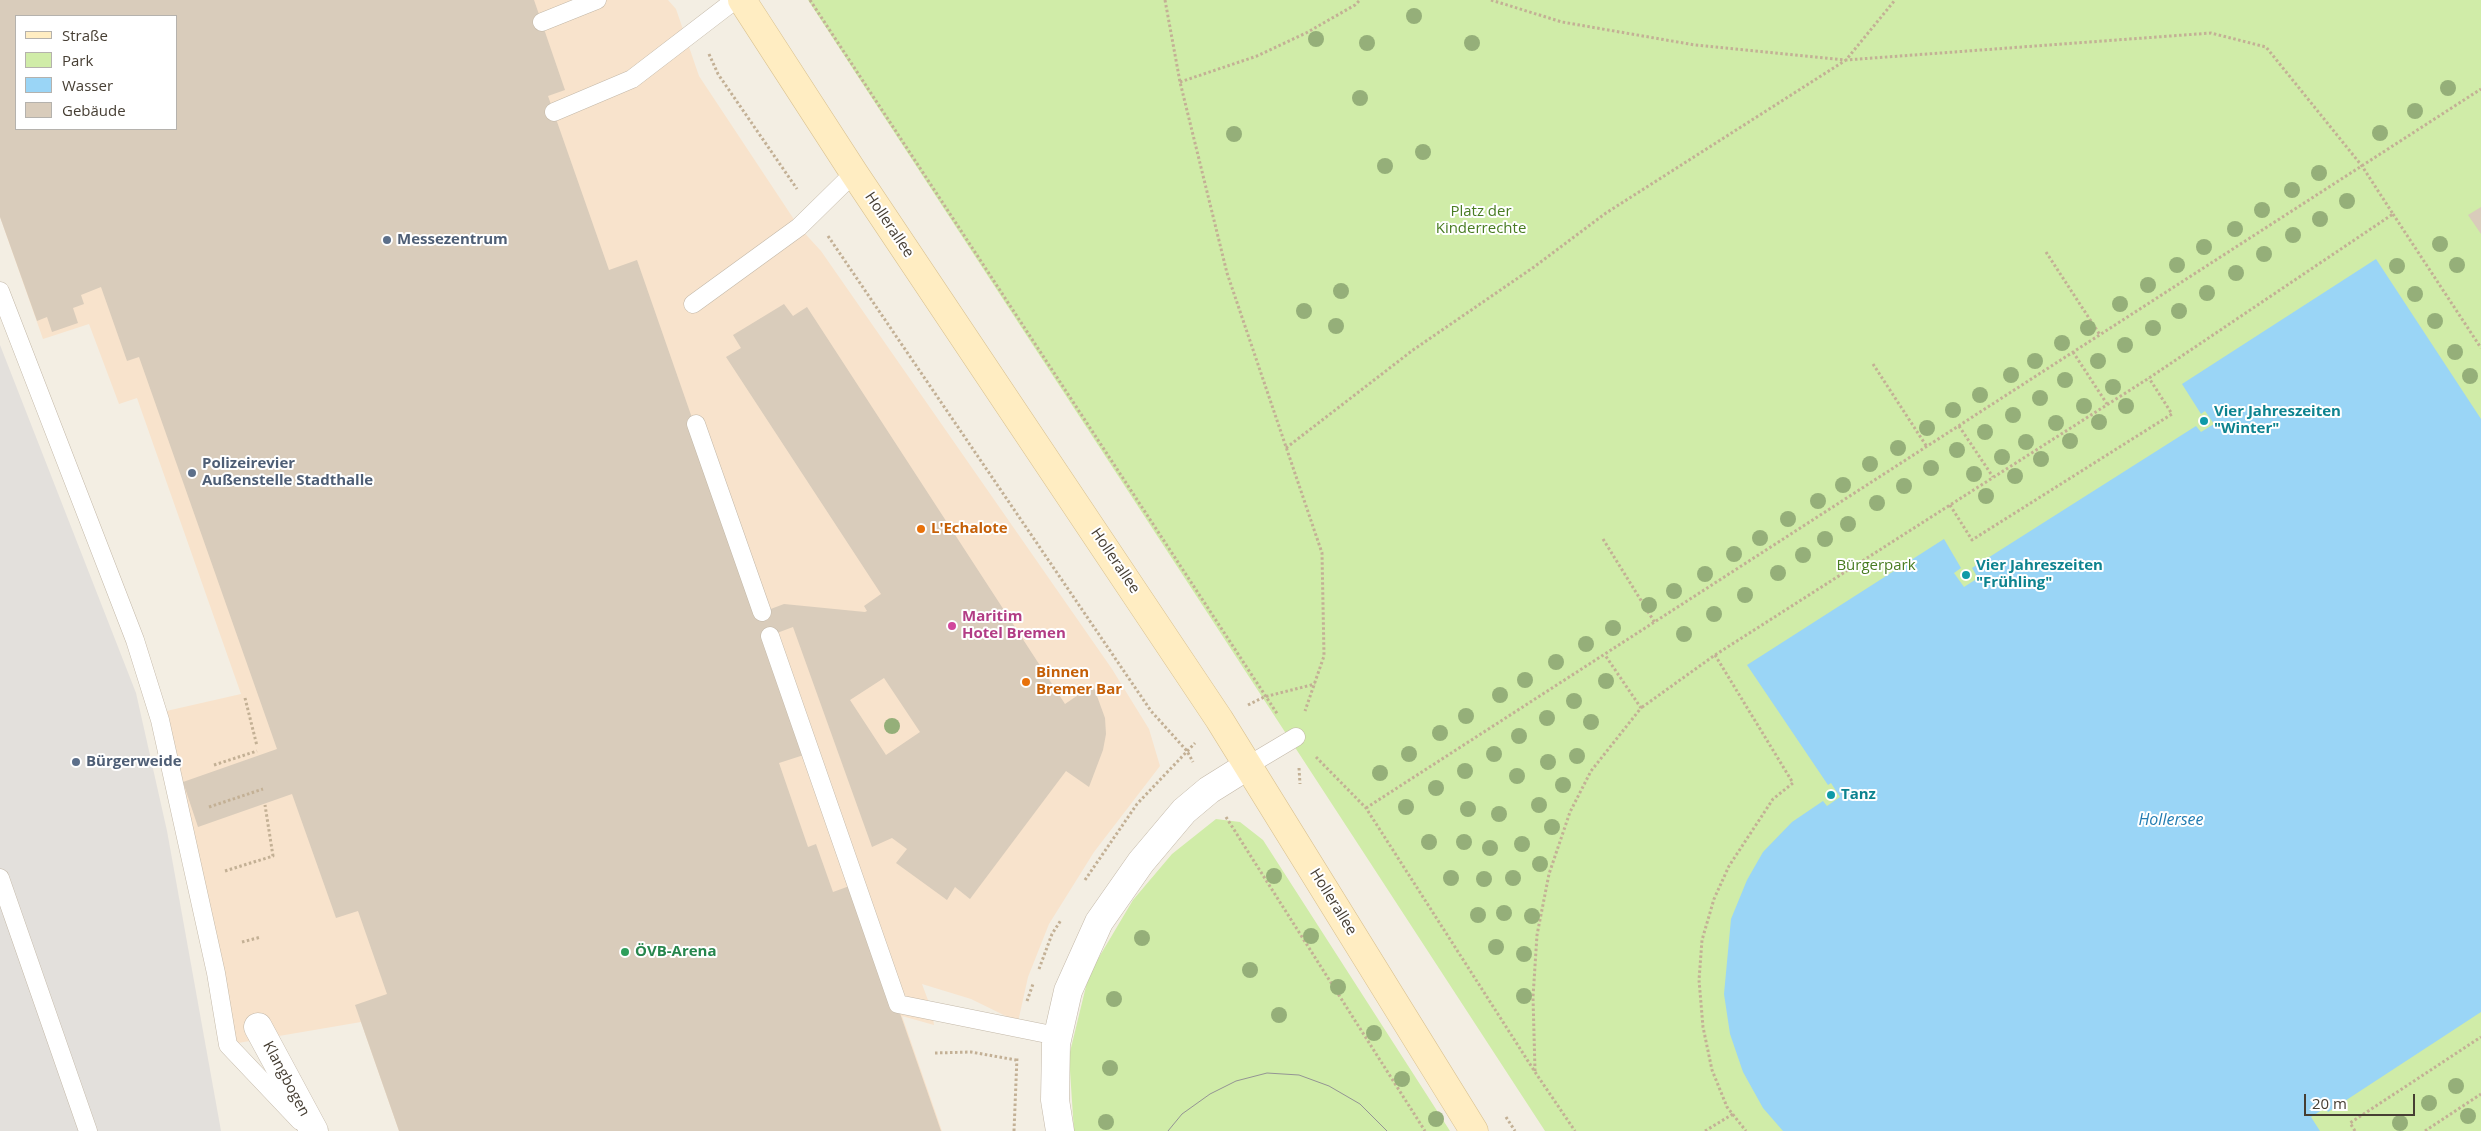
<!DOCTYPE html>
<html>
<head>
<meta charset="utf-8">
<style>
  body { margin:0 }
  #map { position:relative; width:2481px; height:1131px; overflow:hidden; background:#f3eee3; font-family:"Open Sans",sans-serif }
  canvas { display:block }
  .legend { position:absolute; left:15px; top:15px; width:162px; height:115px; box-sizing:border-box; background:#fff; border:1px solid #b5b2ad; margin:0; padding:6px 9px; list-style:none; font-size:15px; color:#463e33 }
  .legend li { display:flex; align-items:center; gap:10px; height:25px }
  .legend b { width:25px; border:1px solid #b5b2ad }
  .scale { position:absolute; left:2304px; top:1094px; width:111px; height:22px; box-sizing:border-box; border:2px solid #463e33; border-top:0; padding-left:6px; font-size:15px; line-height:18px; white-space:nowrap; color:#463e33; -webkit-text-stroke:4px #fff; paint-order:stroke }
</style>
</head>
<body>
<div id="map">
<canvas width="2481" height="1131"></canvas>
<ul class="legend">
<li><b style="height:6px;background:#ffedc2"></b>Straße</li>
<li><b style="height:14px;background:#d0eca8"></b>Park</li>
<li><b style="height:14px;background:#9ad5f6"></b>Wasser</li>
<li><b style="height:14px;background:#d9ccbb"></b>Gebäude</li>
</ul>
<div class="scale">20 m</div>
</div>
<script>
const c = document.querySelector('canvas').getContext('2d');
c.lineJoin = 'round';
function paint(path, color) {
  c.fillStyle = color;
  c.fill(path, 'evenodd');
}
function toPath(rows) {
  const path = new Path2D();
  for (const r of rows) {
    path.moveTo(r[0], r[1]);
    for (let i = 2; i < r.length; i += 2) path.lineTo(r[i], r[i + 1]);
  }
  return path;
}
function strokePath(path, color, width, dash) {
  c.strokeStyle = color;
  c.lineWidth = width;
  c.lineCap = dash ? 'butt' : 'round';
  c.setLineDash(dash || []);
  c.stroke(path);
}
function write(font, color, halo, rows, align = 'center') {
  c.font = font + ' "Open Sans",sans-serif';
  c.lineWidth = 4;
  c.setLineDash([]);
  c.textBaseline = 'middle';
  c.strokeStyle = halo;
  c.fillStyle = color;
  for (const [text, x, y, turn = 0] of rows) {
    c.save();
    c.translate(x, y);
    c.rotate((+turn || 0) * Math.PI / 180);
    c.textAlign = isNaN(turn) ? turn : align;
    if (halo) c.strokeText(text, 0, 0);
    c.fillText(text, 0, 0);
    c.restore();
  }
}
paint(toPath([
  [0,0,668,0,676,9,699,76,799,227,821,251,1112,669,1149,729,1160,766,1094,852,1049,924,1028,977,1018,1022,971,999,922,984,932,1011,934,1025,902,1016,942,1131,399,1131,361,1022,232,1044,162,712,241,694,137,398,119,404,89,324,43,339,0,217],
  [16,16,176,16,176,129,16,129]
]), '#f8e3cc');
paint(toPath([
  [808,0,2481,0,2481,1131,1545,1131],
  [1216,819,1240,822,1263,840,1450,1131,1074,1131,1069,1056,1089,974,1133,900,1172,854]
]), '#d0eca8');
paint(toPath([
  [0,345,136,693,167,831,221,1131,0,1131]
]), '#e3e0dc');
paint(toPath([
  [2376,259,2481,419,2481,1012,2328,1112,2325,1108,2311,1117,2320,1131,1783,1131,1763,1108,1743,1072,1730,1034,1724,994,1731,919,1747,880,1763,852,1792,822,1823,801,1827,806,1840,797,1831,783,1828,785,1747,665,1944,539,1961,568,1954,573,1964,587,1978,578,1972,568,2196,426,2201,432,2214,424,2205,411,2201,414,2182,384]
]), '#9ad5f6');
paint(toPath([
  [0,0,534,0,565,90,548,96,609,270,637,260,760,613,784,604,865,612,867,611,864,606,881,594,726,357,741,348,733,335,784,304,793,316,807,307,1065,704,1093,685,1105,718,1106,734,1103,750,1089,787,1066,771,970,899,955,887,947,900,896,863,907,849,892,838,872,847,793,627,769,636,810,753,779,763,808,847,816,844,833,892,855,884,941,1131,399,1131,355,1005,387,994,358,911,336,918,292,794,198,827,183,782,277,749,139,357,127,361,101,287,81,295,84,304,73,308,78,323,52,332,47,317,37,321,0,217],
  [16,16,176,16,176,129,16,129],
  [884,678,920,732,886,755,850,700],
  [2481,207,2481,234,2468,215]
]), '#d9ccbb');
const lane = toPath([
  [542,22,597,0],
  [554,112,632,79,735,0],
  [0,291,135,640,160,720,216,973,228,1045,300,1121],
  [693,304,799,227,854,173],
  [696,424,762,612],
  [770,636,898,1004,1057,1036],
  [1249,765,1296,737],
  [0,878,88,1131]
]);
const street = toPath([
  [258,1027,314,1131],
  [1060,1131,1055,1100,1056,1044,1068,991,1099,922,1141,862,1184,811,1209,790,1249,765]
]);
const secondary = toPath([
  [742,0,854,173,1219,719,1474,1131]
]);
strokePath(lane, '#c3b8a8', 19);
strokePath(street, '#c3b8a8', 29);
strokePath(secondary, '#dbc391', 29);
strokePath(toPath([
  [810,0,1278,715],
  [1165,0,1180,82,1227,273,1322,553,1324,656,1305,711],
  [1491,0,1562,22,1695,45,1846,60,2211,33,2266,47,2362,166,2393,214,2149,378,1715,655,1641,708],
  [709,54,718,74,797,189],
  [1180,82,1257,56,1306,33,1355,5,1360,0],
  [2393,214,2481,348],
  [828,236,1151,711,1187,751,1193,762],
  [2046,252,2100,335],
  [2073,352,2107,404],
  [1873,364,1927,447],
  [1959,426,1993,477],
  [1286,448,1413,350,1534,267,1606,213,1846,60,1895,0],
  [1950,505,1972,540,2172,414,2149,378],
  [1603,539,1655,623],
  [1715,655,1793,783,1773,799,1729,866,1714,899,1702,940,1699,980,1703,1027,1712,1070,1727,1107,1746,1131],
  [245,698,257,746],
  [1248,705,1264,697,1315,684],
  [1316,757,1366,808,1535,1072,1575,1131],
  [214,765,257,751],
  [1299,768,1300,784],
  [209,807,263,789],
  [1366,808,2481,89],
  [1226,817,1425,1131],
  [225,871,273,856,265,805],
  [1085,880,1137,804,1195,743],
  [242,942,261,937],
  [1039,969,1052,934,1061,920],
  [1027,1001,1033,984],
  [935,1053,971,1052,1016,1060],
  [1535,1071,1533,997,1537,935,1549,874,1570,812,1591,771,1641,708,1605,655],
  [1506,1117,1515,1131],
  [1014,1131,1017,1057],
  [1705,1131,1733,1114],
  [2355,1131,2350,1123,2481,1037],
  [2425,1131,2481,1094]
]), '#c3b095', 3, [2.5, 2.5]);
strokePath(lane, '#fff', 18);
strokePath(street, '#fff', 28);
strokePath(secondary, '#ffedc2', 28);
strokePath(toPath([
  [1168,1131,1182,1114,1210,1094,1236,1081,1267,1073,1299,1075,1329,1086,1360,1104,1387,1131]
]), '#949494', 1);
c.fillStyle = '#95af79';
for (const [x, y] of [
  [1414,16],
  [1316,39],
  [1367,43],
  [1472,43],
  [2448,88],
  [1360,98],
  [2415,111],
  [2380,133],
  [1234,134],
  [1423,152],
  [1385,166],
  [2319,173],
  [2292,190],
  [2347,201],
  [2262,210],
  [2320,219],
  [2235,229],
  [2293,235],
  [2440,244],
  [2204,247],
  [2264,254],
  [2177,265],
  [2457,265],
  [2397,266],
  [2236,273],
  [2148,285],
  [1341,291],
  [2207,293],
  [2415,294],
  [2120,304],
  [1304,311],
  [2179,311],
  [2435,321],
  [1336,326],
  [2088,328],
  [2153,328],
  [2062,343],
  [2125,345],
  [2455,352],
  [2035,361],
  [2098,361],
  [2011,375],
  [2470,376],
  [2065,380],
  [2113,387],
  [1980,395],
  [2040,398],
  [2084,406],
  [2126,406],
  [1953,410],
  [2013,415],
  [2099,422],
  [2056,423],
  [1927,428],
  [1985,432],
  [2070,441],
  [2026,442],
  [1898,448],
  [1957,450],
  [2002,457],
  [2041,459],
  [1870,464],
  [1931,468],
  [1974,474],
  [2015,476],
  [1843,485],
  [1904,486],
  [1986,496],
  [1818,501],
  [1877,503],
  [1788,519],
  [1848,524],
  [1760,538],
  [1825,539],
  [1734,554],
  [1803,555],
  [1778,573],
  [1705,574],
  [1674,591],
  [1745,595],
  [1649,605],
  [1714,614],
  [1613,628],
  [1684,634],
  [1586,644],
  [1556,662],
  [1525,680],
  [1606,681],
  [1500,695],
  [1574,701],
  [1466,716],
  [1547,718],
  [1591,722],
  [892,726],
  [1440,733],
  [1519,736],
  [1409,754],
  [1494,754],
  [1577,756],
  [1548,762],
  [1465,771],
  [1380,773],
  [1517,776],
  [1563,785],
  [1436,788],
  [1539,805],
  [1406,807],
  [1468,809],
  [1499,814],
  [1552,827],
  [1429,842],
  [1464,842],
  [1522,844],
  [1490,848],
  [1540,864],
  [1274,876],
  [1451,878],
  [1513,878],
  [1484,879],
  [1504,913],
  [1478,915],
  [1532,916],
  [1311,936],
  [1142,938],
  [1496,947],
  [1524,954],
  [1250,970],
  [1338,987],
  [1524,996],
  [1114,999],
  [1279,1015],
  [1374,1033],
  [1110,1068],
  [1402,1079],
  [2456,1086],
  [2429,1103],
  [2468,1116],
  [1436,1119],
  [1106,1122],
  [2400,1123]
]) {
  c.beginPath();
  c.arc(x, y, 8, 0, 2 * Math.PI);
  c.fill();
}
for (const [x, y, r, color] of [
  [387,240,5,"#5c6f8a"],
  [2204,421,5,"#0f9aa8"],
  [192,473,5,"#5c6f8a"],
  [921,529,5,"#e8710a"],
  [1966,575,5,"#0f9aa8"],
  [952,626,5,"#d1479c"],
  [1026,682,5,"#e8710a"],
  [76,762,5,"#5c6f8a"],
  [1831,795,5,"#0f9aa8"],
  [625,952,5,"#2e9e5b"]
]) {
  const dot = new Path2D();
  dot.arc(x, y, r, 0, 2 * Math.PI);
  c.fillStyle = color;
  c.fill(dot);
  strokePath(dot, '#fff', 2);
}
write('15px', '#487c22', '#fff', [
  ["Platz der",1481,212],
  ["Kinderrechte",1481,229],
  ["Bürgerpark",1876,566]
]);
write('15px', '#463e33', '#fff', [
  ["Hollerallee",889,225,56],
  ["Hollerallee",1115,561,56],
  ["Hollerallee",1333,902,58],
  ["Klangbogen",286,1079,62]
]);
write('bold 15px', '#4e5e75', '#fff', [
  ["Messezentrum",397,240],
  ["Polizeirevier",202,464],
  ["Außenstelle Stadthalle",202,481],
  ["Bürgerweide",86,762]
], 'left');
write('bold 15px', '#0d838f', '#fff', [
  ["Vier Jahreszeiten",2214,412],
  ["\"Winter\"",2214,429],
  ["Vier Jahreszeiten",1976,566],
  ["\"Frühling\"",1976,583],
  ["Tanz",1841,795]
], 'left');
write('bold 15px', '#c56008', '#fff', [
  ["L'Echalote",931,529],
  ["Binnen",1036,673],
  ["Bremer Bar",1036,690]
], 'left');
write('bold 15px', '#b23c85', '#fff', [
  ["Maritim",962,617],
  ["Hotel Bremen",962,634]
], 'left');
write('bold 15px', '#27864d', '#fff', [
  ["ÖVB-Arena",635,952]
], 'left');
write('italic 16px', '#227cb2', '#fff', [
  ["Hollersee",2171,820]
]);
</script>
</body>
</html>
